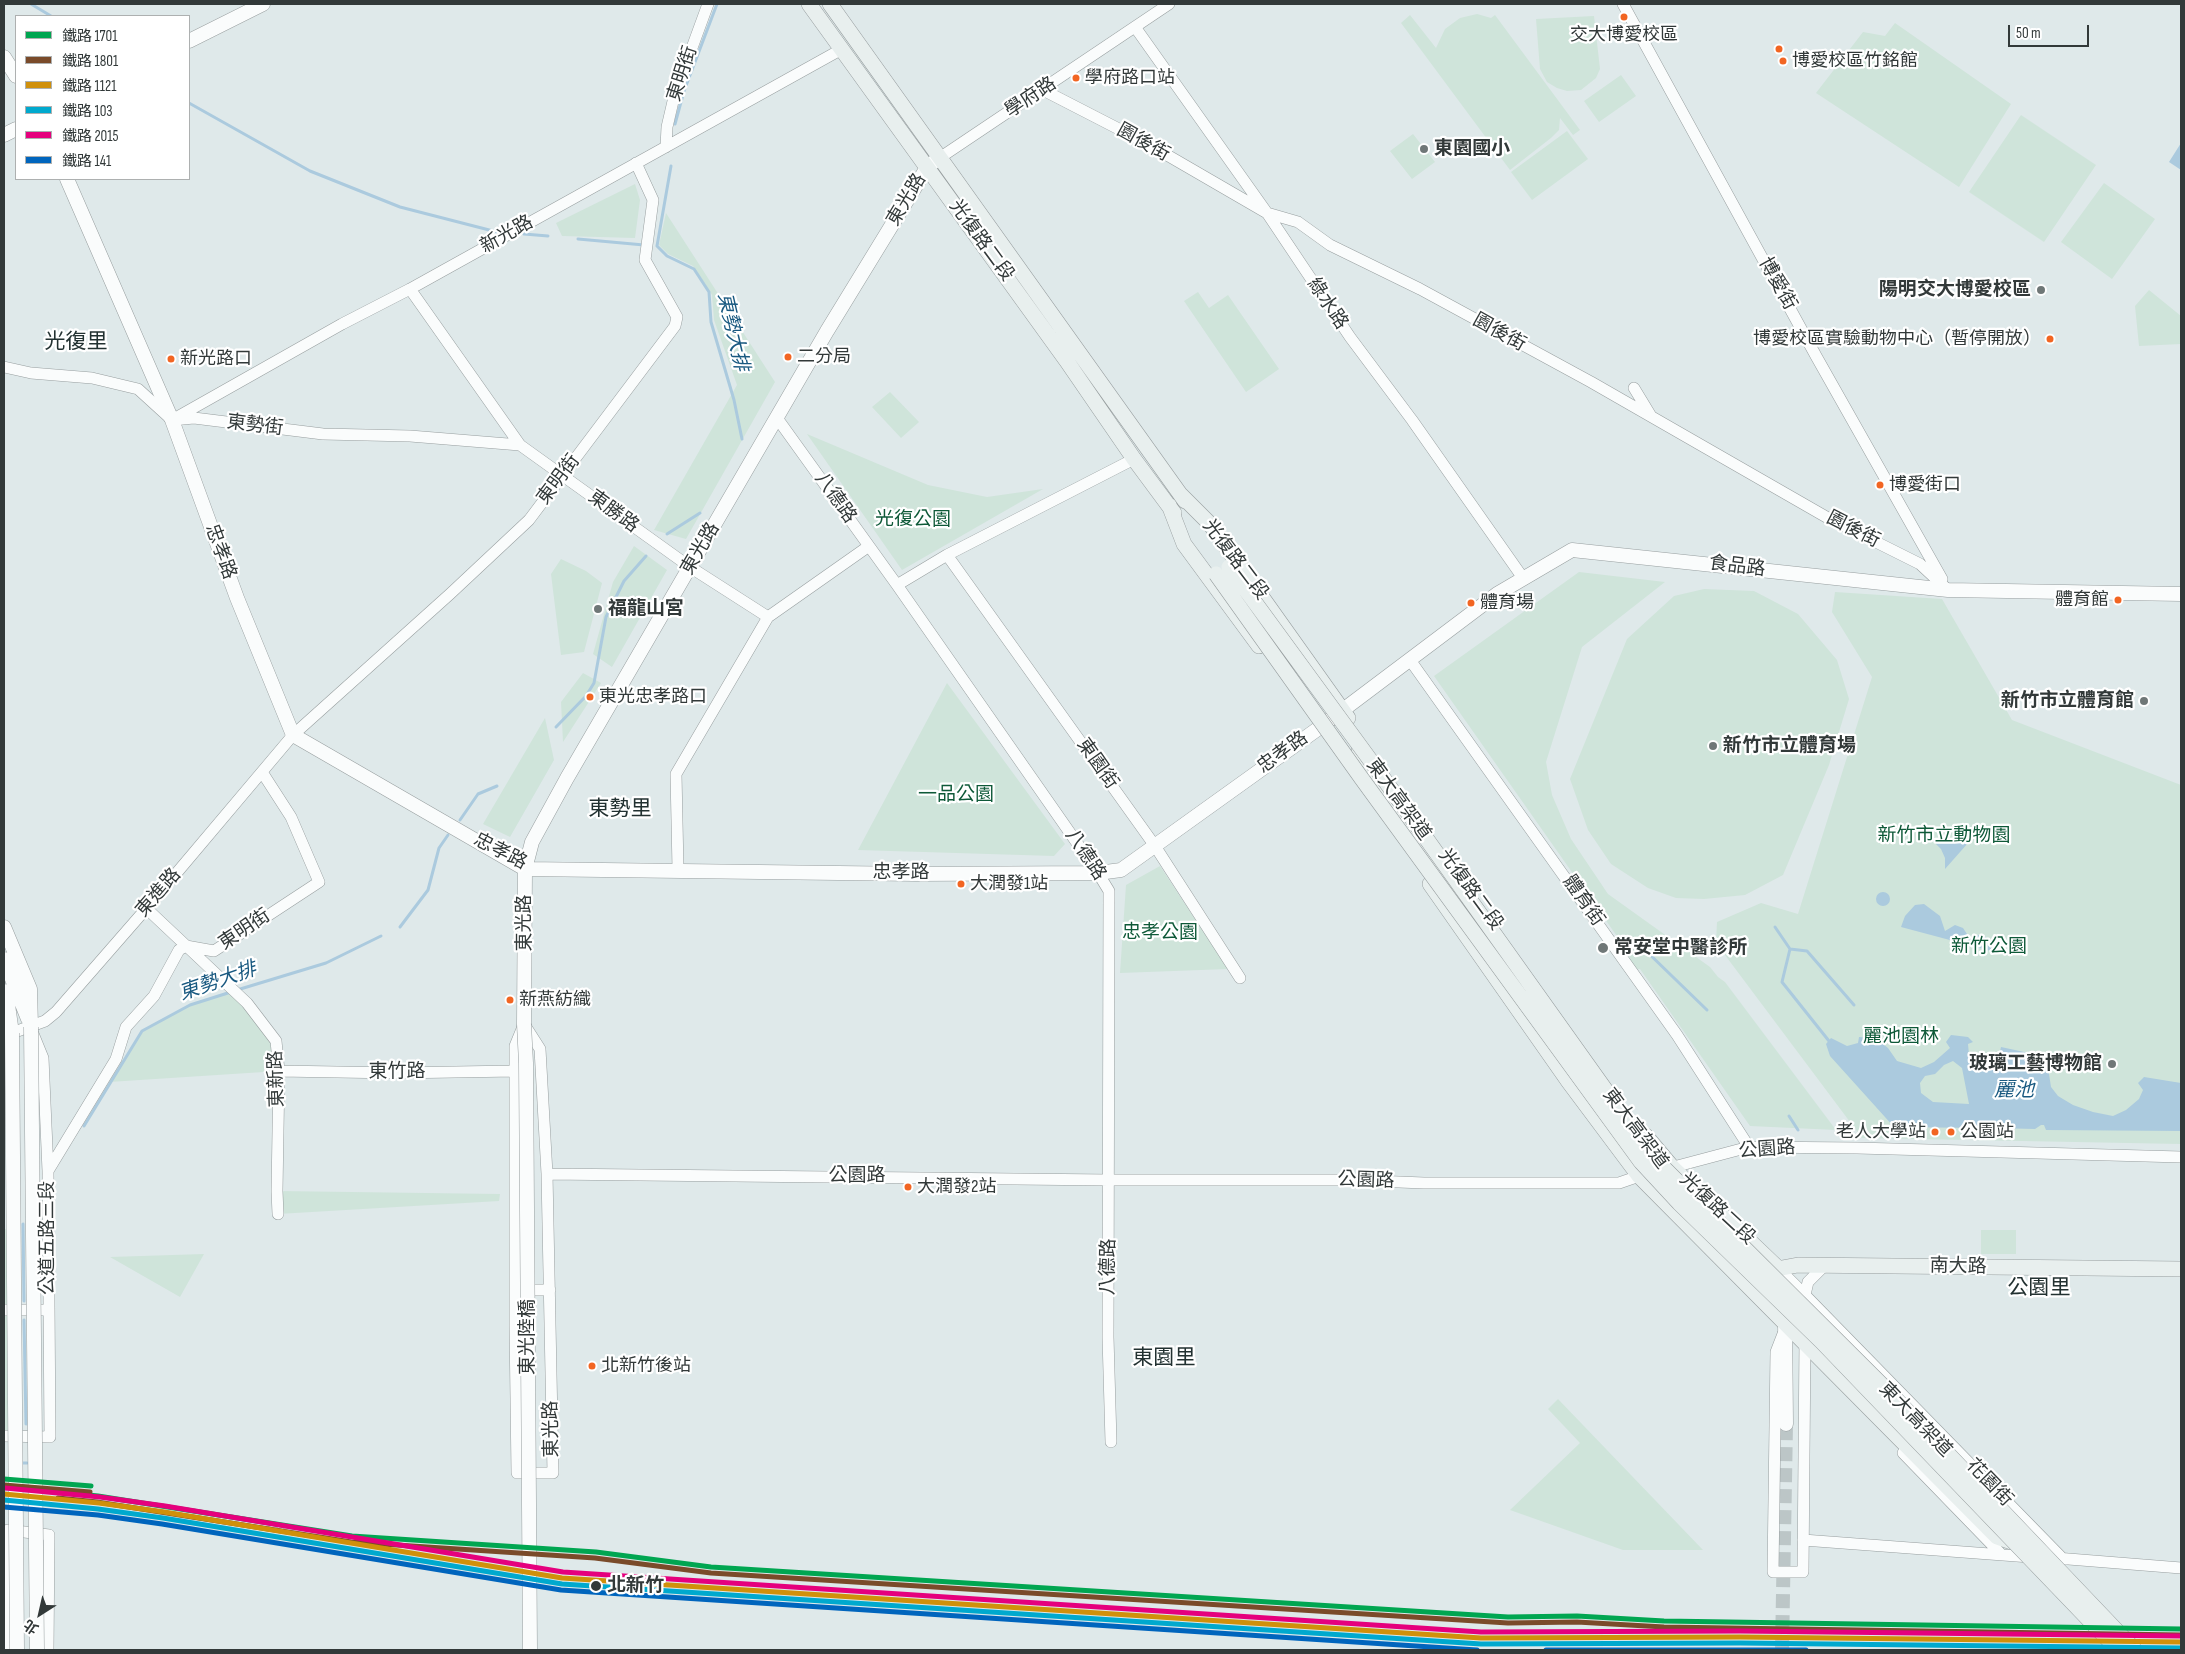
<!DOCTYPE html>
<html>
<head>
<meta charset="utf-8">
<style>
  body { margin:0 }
  #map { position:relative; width:2185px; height:1654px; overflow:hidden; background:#dfe9ea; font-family:"Sofia Sans Condensed","Noto Sans TC",sans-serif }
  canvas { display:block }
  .frame { position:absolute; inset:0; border:5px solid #323939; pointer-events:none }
  .legend { position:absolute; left:15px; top:15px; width:175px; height:165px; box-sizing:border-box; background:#fff; border:1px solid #adb0b0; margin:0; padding:6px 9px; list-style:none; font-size:15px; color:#323939 }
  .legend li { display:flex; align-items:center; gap:10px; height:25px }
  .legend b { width:25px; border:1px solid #adb0b0 }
  .north { position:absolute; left:15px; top:1589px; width:50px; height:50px; -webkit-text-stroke:4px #fff; paint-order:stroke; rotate:215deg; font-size:14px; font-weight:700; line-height:20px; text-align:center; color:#323939 }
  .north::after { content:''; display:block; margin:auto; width:18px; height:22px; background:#323939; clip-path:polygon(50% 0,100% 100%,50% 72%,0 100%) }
  .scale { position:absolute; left:2008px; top:25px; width:81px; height:22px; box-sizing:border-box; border:2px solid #323939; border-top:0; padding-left:6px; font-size:15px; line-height:18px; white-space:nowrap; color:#323939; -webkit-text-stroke:4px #fff; paint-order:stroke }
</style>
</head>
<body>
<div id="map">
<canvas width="2185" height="1654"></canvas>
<div class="frame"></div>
<ul class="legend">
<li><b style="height:6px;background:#00a651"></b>鐵路 1701</li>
<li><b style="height:6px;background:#7a4b2a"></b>鐵路 1801</li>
<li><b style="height:6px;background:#d0900b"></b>鐵路 1121</li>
<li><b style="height:6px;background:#00a9ce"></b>鐵路 103</li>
<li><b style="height:6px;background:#e5007d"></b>鐵路 2015</li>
<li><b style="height:6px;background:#0065bd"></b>鐵路 141</li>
</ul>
<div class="north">北</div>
<div class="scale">50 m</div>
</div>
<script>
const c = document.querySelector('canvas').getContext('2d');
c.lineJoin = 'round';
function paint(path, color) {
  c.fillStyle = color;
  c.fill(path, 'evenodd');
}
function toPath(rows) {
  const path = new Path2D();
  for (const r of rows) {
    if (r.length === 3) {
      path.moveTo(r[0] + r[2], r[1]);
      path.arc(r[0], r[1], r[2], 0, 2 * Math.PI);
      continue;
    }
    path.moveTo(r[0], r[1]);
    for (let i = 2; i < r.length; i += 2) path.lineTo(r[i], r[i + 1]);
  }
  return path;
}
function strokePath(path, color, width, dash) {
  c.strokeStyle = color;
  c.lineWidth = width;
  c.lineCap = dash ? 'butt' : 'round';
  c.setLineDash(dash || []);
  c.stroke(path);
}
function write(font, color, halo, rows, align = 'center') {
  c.font = font + ' "Sofia Sans Condensed","Noto Sans TC",sans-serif';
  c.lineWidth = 4.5;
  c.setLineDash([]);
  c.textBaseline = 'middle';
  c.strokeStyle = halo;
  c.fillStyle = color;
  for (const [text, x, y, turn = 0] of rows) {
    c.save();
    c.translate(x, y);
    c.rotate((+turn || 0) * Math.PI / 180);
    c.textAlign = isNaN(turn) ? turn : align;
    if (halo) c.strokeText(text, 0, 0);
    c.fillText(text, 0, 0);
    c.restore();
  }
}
paint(toPath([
  [1477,14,1491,18,1495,15,1580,130,1573,135,1560,118,1559,130,1551,138,1510,170,1401,23,1410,15,1436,48,1445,29,1460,18],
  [1594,16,1600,69,1596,78,1581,90,1567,91,1557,88,1547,82,1540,69,1536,19],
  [1895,23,2011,104,1959,187,1816,93,1863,32,1885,36],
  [1621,75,1636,96,1599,122,1584,101],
  [2021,115,2096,165,2044,242,1969,192],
  [1567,131,1588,159,1532,200,1511,172],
  [1413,134,1435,162,1412,179,1390,151],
  [2104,183,2155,219,2112,279,2061,242],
  [635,184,640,200,635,238,562,236,556,223],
  [666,213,775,382,686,539,654,530,737,385,714,320,712,295,693,266,668,254,659,245],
  [2149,290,2181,316,2181,344,2139,346,2135,306],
  [1198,292,1209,308,1228,295,1279,369,1246,392,1184,301],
  [890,392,919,422,901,438,872,407],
  [807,434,928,485,987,497,1043,489,902,570],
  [634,546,667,570,612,667,593,654,613,582],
  [561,559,586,571,602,583,584,652,561,655,551,574],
  [1579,572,1665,582,1582,647,1546,762,1552,795,1571,839,1608,894,1710,967,1718,977,1725,982,1836,1130,1750,1126,1640,969,1635,970,1626,949,1434,676],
  [1704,589,1754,591,1798,614,1837,660,1849,699,1829,765,1783,875,1745,895,1704,899,1676,898,1648,888,1611,864,1588,830,1570,779,1627,639,1674,596],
  [1835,592,1942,599,2012,720,2181,785,2181,1144,1862,1138,1716,943,1717,922,1761,903,1798,914,1872,677,1832,612],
  [583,673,601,683,563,742,561,702],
  [947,683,1065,844,1054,856,858,850],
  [545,718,554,760,510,837,483,824],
  [1160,866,1228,969,1120,973,1126,885],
  [234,991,276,1041,279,1071,109,1082,142,1031,190,1005],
  [277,1191,500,1194,499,1201,278,1214],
  [4,1229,19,1230,21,1431,5,1432],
  [1981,1230,2016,1230,2016,1254,1981,1254],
  [204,1254,180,1297,110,1257],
  [1558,1399,1703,1550,1623,1550,1510,1510,1580,1443,1548,1409]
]), '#cfe4da');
paint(toPath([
  [2181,143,2181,170,2169,162],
  [1931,839,1968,843,1945,869,1945,858,1941,849],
  [1883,899,7],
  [1924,904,1940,916,1945,931,1955,925,1963,928,1971,940,1978,935,1986,937,1991,943,1991,951,1901,927,1905,916,1915,905],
  [1951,1035,1968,1037,1973,1042,1968,1044,1969,1055,1999,1056,2001,1047,2038,1055,2047,1061,2051,1087,2058,1096,2073,1105,2093,1112,2113,1116,2126,1110,2139,1099,2143,1090,2138,1083,2144,1077,2181,1083,2181,1131,2046,1130,2044,1125,2041,1125,2035,1129,1995,1128,1991,1124,1985,1123,1981,1128,1894,1127,1830,1056,1826,1044,1831,1038,1847,1046,1858,1043,1859,1037,1875,1038,1888,1048,1897,1061,1921,1068,1934,1062,1950,1048,1946,1042],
  [1953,1061,1962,1068,1969,1104,1933,1102,1921,1093,1920,1083,1925,1076,1935,1074,1944,1065]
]), '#abcade');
strokePath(toPath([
  [31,4,51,16],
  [189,103,310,171,400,207,497,232],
  [675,124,684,91,717,4],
  [671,166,657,246,667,256,694,269,709,292,711,322,734,400,742,439],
  [524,234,548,236],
  [578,239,644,245],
  [667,534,700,513],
  [556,727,586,696,594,683,606,617,624,581,646,556],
  [460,820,478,794,497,786],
  [400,927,428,890,439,848,448,835],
  [1775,927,1790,949,1782,982,1829,1041],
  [1641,946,1707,1010],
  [1790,949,1807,951,1854,1005],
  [237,990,326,963,381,936],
  [1789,1116,1798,1130],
  [84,1126,142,1031,190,1005,231,992],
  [23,1224,24,1301],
  [24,1320,26,1424],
  [19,1463,27,1463]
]), '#abcade', 3);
strokePath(toPath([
  [1782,1650,1786,1424]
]), '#bcc6c7', 14, [14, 7]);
const minor = toPath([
  [1623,4,1816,356,1942,579],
  [1135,27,1267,213,1350,337,1412,420,1523,578],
  [1043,90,1148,144,1267,213,1298,222,1330,245,1420,289,1591,382,1828,518,1920,564,1948,590],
  [666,147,667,127,674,97,708,4],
  [941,157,1169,4],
  [410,289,520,445,690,567,768,617],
  [4,367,31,373,92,378,138,389,172,420,194,418,323,434,410,436,520,445],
  [1634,388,1651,416],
  [777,418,897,585,1098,873,1109,891,1108,1337,1111,1442],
  [172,420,342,324,410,289,842,49],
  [947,555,1155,846,1240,978],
  [897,585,947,555,1134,459],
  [1410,660,1677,1035,1749,1147],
  [678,869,676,774,768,617,869,546],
  [146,908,247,1003,276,1041,279,1071,277,1191,278,1214],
  [524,1024,540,1049,547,1174,553,1473,517,1473,515,1325,515,1046,524,1024],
  [4,1050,12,1033,45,1021,56,1012,158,895,293,735,450,594,529,520,675,326,677,317,645,260,653,200,636,163],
  [279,1071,396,1073,515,1071],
  [1666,1169,1749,1147,1857,1148,2181,1157],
  [48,1171,116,1059,126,1027,154,996,179,950,186,946,214,951,319,882,291,817,262,772],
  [547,1174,1109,1180,1349,1180,1424,1183,1619,1183,1645,1174],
  [1825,1265,1808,1282,1805,1295,2063,1559],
  [1779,1269,1805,1295,1805,1311],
  [519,1290,550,1290],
  [4,1310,42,1310],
  [1783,1334,1776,1352,1773,1572,1803,1572,1805,1340],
  [4,1436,50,1437,48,1171,43,1058,32,1031],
  [1903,1453,2001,1554],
  [1803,1540,2030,1557],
  [2056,1558,2181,1568],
  [6,1650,10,1562,8,1530,49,1535,48,1650]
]);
const tertiary = toPath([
  [189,41,263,4],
  [4,57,16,76],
  [4,135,16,129],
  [67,179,172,420,237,598,293,735,525,869,916,874,1098,873,1121,870,1319,728,1497,594,1572,550,1948,590,2181,594],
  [4,927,30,989,31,1027],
  [4,959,28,1019],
  [4,991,7,998,12,1033],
  [524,1024,525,869,532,842,567,778,827,331,928,166,941,157],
  [1785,1318,1786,1424]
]);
const secondary = toPath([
  [809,4,1066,360,1134,459,1174,513],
  [830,4,1185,501],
  [1180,494,1210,524,1348,718],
  [1169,505,1184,544,1259,646],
  [1359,750,1369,772,1489,942],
  [1430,884,1568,1081,1639,1176,1997,1537,2017,1544],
  [1646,1136,1673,1168,1779,1269],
  [1771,1270,1798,1265,2181,1269]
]);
strokePath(minor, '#979e9f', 12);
strokePath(tertiary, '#979e9f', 15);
strokePath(secondary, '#979e9f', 16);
strokePath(minor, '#fafcfc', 11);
strokePath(tertiary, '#fafcfc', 14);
strokePath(secondary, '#e8efee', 15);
strokePath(toPath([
  [4,1487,59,1492],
  [253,1527,313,1529]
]), '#c0c3c3', 3, [2.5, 5]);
const tertiaryBridge = toPath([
  [524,1024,526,1063,530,1650],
  [31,1027,37,1650],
  [12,1033,17,1650]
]);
const secondaryBridge = toPath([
  [1229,567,1376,768,1654,1158,1892,1395,2135,1650],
  [1216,574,1362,779,1641,1162,1679,1203,1821,1341,2118,1650]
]);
strokePath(tertiaryBridge, '#979e9f', 15, []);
strokePath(secondaryBridge, '#979e9f', 16, []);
strokePath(tertiaryBridge, '#fafcfc', 14);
strokePath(secondaryBridge, '#e8efee', 15);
strokePath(toPath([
  [4,1479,91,1486],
  [59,1492,98,1496,352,1536,596,1552,711,1567,1508,1617,1577,1616,1664,1621,2181,1629]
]), '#00a651', 5);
strokePath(toPath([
  [4,1485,90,1492],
  [58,1498,97,1502,351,1542,595,1558,711,1573,1508,1623,1577,1622,1664,1627,2181,1635]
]), '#7a4b2a', 5);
strokePath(toPath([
  [4,1494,99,1503,164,1512,562,1578,1481,1638,1740,1637,2181,1642]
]), '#d0900b', 5);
strokePath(toPath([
  [4,1500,98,1509,163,1518,562,1584,1481,1644,1740,1643,2181,1648]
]), '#00a9ce', 5);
strokePath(toPath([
  [5,1488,100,1497,165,1506,563,1572,1481,1632,1740,1631,2181,1636]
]), '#e5007d', 5);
strokePath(toPath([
  [4,1507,98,1515,162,1524,561,1590,1477,1650],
  [1546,1650,1806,1650]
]), '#0065bd', 5);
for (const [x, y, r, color] of [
  [1624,17,4.5,"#f26522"],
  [1779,49,4.5,"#f26522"],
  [1783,61,4.5,"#f26522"],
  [1076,78,4.5,"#f26522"],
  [1424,149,5,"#6f7777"],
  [2041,290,5,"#6f7777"],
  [2050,339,4.5,"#f26522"],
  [788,357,4.5,"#f26522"],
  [171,359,4.5,"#f26522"],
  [1880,485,4.5,"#f26522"],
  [2118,600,4.5,"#f26522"],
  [1471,603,4.5,"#f26522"],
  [598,609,5,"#6f7777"],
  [590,697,4.5,"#f26522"],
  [2144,701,5,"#6f7777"],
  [1713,746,5,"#6f7777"],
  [961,884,4.5,"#f26522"],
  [1603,948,6,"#6f7777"],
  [510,1000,4.5,"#f26522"],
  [2112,1064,5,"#6f7777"],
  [1935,1132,4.5,"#f26522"],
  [1951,1132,4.5,"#f26522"],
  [908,1187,4.5,"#f26522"],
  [592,1366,4.5,"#f26522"],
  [596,1586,6,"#323939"]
]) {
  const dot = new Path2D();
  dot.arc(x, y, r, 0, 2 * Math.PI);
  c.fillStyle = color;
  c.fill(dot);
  strokePath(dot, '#fff', 2);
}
write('18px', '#323939', '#fff', [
  ["交大博愛校區",1624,35,"center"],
  ["博愛校區竹銘館",1792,61],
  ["學府路口站",1085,78],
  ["博愛校區實驗動物中心（暫停開放）",2041,339,"right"],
  ["二分局",797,357],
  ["新光路口",180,359],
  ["博愛街口",1889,485],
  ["體育館",2109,600,"right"],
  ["體育場",1480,603],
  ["東光忠孝路口",599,697],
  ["大潤發1站",970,884],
  ["新燕紡織",519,1000],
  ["老人大學站",1926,1132,"right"],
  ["公園站",1960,1132],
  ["大潤發2站",917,1187],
  ["北新竹後站",601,1366]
], 'left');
write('19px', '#323939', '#fff', [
  ["東明街",683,74,-72],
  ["學府路",1031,98,-34],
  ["園後街",1143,143,29],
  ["東光路",907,200,-59],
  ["新光路",507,235,-29],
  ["光復路二段",981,241,54],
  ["博愛街",1777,284,61],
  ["綠水路",1327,304,56],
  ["園後街",1499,333,29],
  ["東勢街",255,426,7],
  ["東明街",559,480,-53],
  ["八德路",835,498,55],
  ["東勝路",613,512,36],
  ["園後街",1853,530,27],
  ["東光路",701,549,-60],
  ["忠孝路",220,552,70],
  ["光復路二段",1235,560,53],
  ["食品路",1737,567,7],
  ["忠孝路",1283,753,-36],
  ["東園街",1097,764,55],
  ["東大高架道",1398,800,54],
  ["忠孝路",500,852,27],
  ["八德路",1085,855,56],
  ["忠孝路",901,873],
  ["光復路二段",1470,890,54],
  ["東進路",159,893,-49],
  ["體育街",1583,901,55],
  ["東光路",525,923,-90],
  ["東明街",245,930,-34],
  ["東竹路",397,1072],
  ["東新路",277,1079,-92],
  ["東大高架道",1635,1129,53],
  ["公園路",1767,1150,-4],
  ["公園路",857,1176],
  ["公園路",1366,1181,2],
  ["光復路二段",1717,1209,43],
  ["公道五路三段",48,1238,-90],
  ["八德路",1109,1267,-89],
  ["南大路",1958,1267,1],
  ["東光陸橋",528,1337,-90],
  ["東大高架道",1915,1420,46],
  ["東光路",552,1429,-91],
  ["花園街",1989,1483,46]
]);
write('bold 19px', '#323939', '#fff', [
  ["東園國小",1434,149],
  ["陽明交大博愛校區",2031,290,"right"],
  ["福龍山宮",608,609],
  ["新竹市立體育館",2134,701,"right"],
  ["新竹市立體育場",1723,746],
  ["常安堂中醫診所",1614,948],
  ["玻璃工藝博物館",2102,1064,"right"]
], 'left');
write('19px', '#0e5938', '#fff', [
  ["光復公園",913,520],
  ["一品公園",956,795],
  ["新竹市立動物園",1944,836],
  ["忠孝公園",1160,933],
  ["新竹公園",1989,947],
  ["麗池園林",1901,1037]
]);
write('bold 19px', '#323939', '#fff', [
  ["北新竹",607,1586]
], 'left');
write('italic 20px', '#195980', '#fff', [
  ["東勢大排",732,332,77],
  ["東勢大排",218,982,-19],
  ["麗池",2014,1091]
]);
write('21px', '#223131', '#fff', [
  ["光復里",76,343],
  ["東勢里",620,810],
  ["公園里",2039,1289],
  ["東園里",1164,1359]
]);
</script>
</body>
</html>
